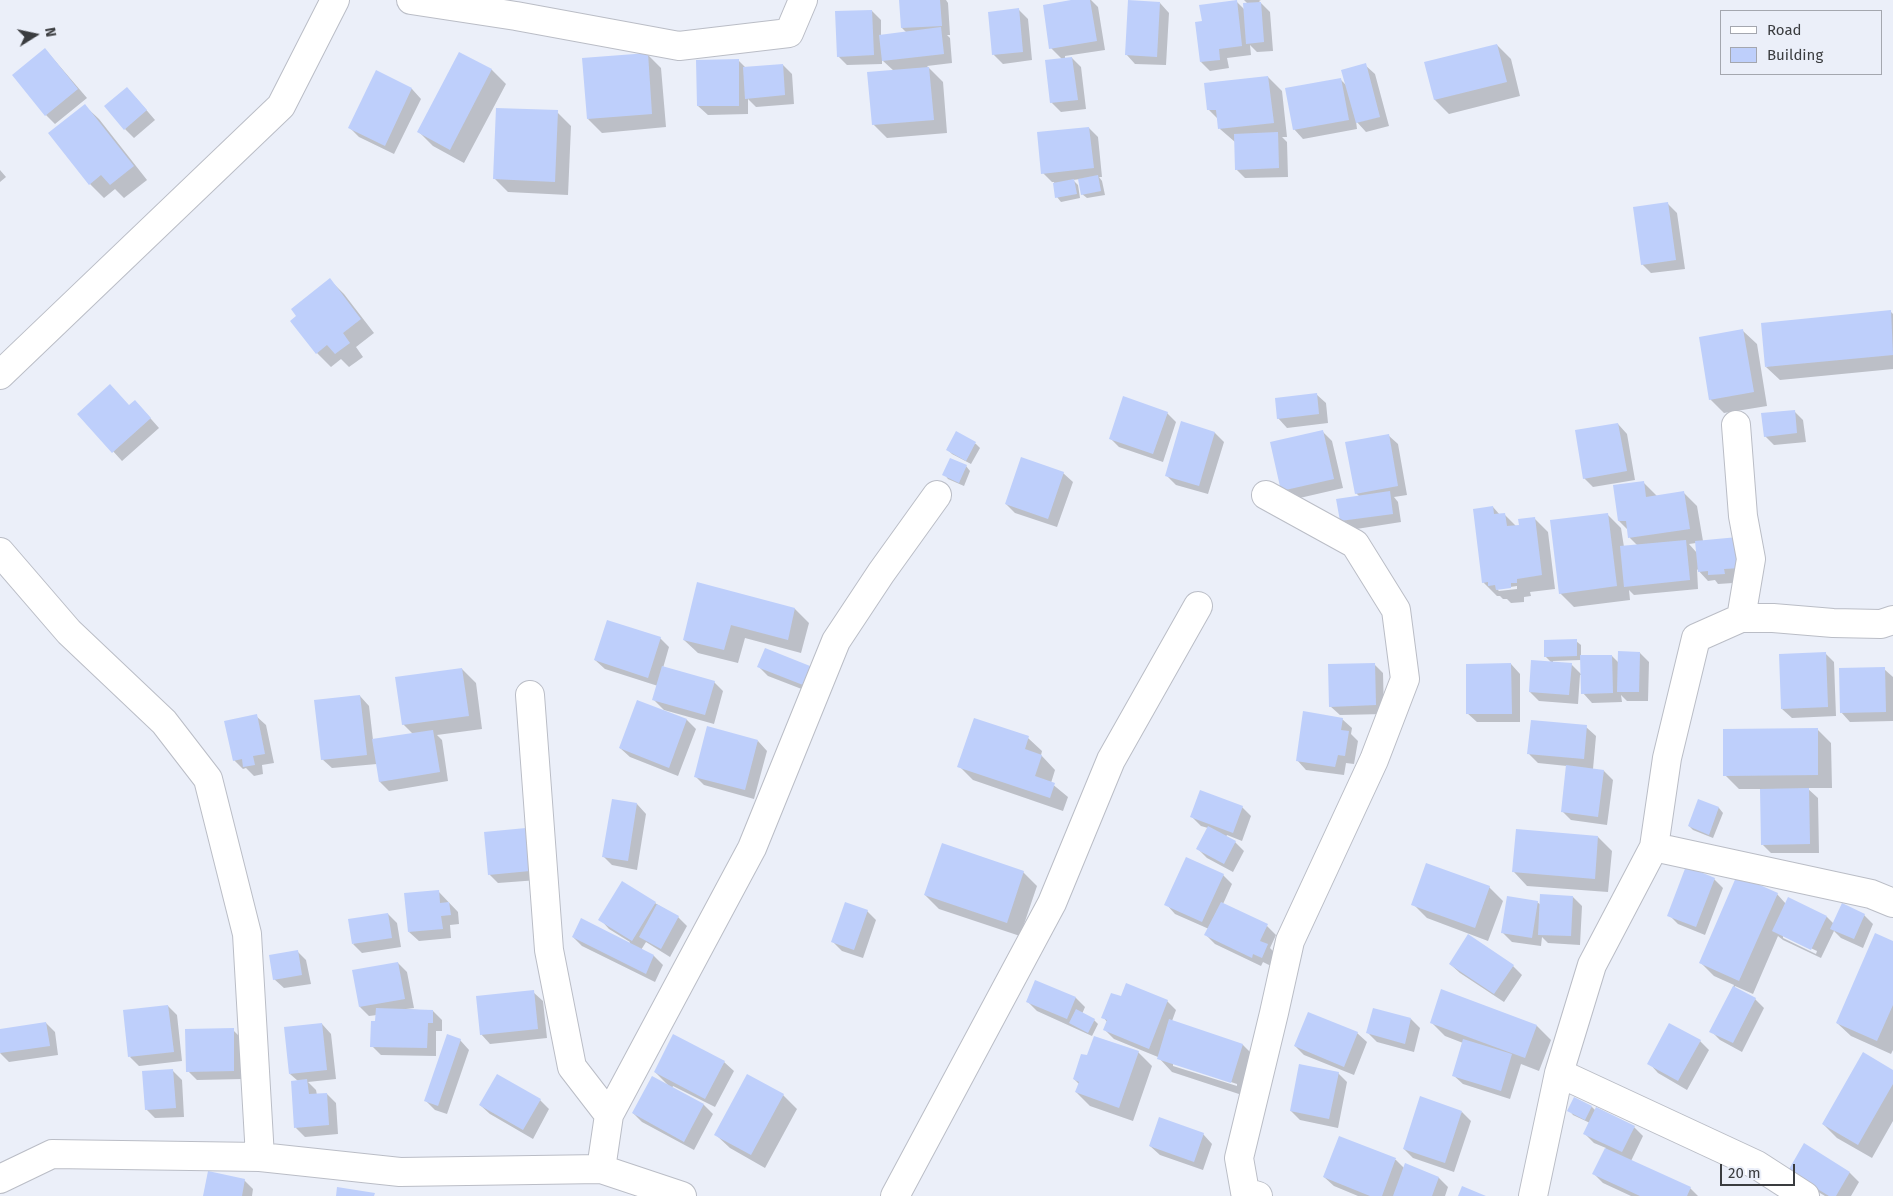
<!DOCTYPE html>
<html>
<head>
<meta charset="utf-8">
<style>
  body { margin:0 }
  #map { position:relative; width:1893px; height:1196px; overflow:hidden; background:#ebeff9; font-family:"Fira Sans",sans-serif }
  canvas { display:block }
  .legend { position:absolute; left:1720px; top:10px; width:162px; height:65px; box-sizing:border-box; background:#ebeff9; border:1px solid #a4a7af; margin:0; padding:6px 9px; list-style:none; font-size:15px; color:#3a3c3f }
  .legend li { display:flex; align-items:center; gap:10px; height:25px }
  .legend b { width:25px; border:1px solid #a4a7af }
  .north { position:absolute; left:10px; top:10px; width:50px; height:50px; -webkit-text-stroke:4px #ebeff9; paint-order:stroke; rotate:80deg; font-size:14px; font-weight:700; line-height:20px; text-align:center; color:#3a3c3f }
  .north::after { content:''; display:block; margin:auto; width:18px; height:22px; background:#3a3c3f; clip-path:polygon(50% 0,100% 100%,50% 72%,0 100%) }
  .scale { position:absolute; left:1720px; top:1164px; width:75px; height:22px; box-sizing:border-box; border:2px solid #3a3c3f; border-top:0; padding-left:6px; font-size:15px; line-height:18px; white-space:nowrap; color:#3a3c3f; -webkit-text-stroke:4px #ebeff9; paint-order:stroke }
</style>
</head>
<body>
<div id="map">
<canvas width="1893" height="1196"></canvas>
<ul class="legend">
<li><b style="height:6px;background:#fff"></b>Road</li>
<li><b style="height:14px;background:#becffb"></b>Building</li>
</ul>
<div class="north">N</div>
<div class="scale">20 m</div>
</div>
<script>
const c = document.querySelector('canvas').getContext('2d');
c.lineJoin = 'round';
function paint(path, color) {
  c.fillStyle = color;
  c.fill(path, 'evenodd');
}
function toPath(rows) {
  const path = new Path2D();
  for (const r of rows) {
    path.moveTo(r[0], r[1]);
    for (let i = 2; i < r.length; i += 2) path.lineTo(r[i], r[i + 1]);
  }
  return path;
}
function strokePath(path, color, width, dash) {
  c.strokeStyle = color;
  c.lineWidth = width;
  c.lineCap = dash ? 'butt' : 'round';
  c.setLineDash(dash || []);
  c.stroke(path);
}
paint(toPath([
  [901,0,946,0,948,3,950,35,947,35,950,38,952,63,927,66,943,82,947,133,887,138,873,124,894,71,882,60,882,64,847,65,838,56,872,11,881,20,881,36,907,33,902,28],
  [1079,0,1091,0,1098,7,1105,50,1065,56,1065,59,1072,58,1081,67,1086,109,1061,112,1051,102,1062,59,1051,48],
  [1244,0,1261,0,1259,1,1270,12,1273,51,1257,52,1250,45,1251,55,1227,58,1229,68,1210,71,1201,62,1203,23,1236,1,1245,10,1248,4],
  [1160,3,1169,13,1166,65,1135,64,1126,54],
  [1019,10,1028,19,1032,60,1003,64,993,54],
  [1497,45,1511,59,1520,96,1449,114,1435,100,1426,63],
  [45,49,87,98,55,124,46,115],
  [460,54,492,70,506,84,464,163,433,146,419,132],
  [647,54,661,68,666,127,602,133,588,119],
  [738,60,746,68,783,65,792,74,794,104,756,107,748,99,748,114,708,115,698,106],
  [1365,65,1375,74,1389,126,1366,132,1356,121,1357,129,1303,139,1294,129,1340,79,1347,86],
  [376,72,412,89,421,99,394,154,359,137,350,128],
  [1268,77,1282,91,1287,137,1282,137,1287,142,1288,177,1245,178,1236,169,1235,142,1220,129,1219,120,1209,110],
  [136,98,155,120,134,138,125,129],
  [85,106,99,119,147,180,124,198,115,189,104,198,90,184],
  [557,112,571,126,568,195,508,192,494,178],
  [1089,128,1098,137,1102,177,1099,177,1102,181,1105,195,1087,198,1082,194,1080,179,1073,180,1078,185,1080,198,1061,202,1057,197,1054,182,1052,182,1043,173],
  [0,170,6,177,0,182],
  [1668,204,1677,213,1685,269,1651,273,1642,264],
  [330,280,344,294,374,333,356,347,363,357,349,367,341,359,331,367,317,353,292,321],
  [1891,312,1893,314,1893,369,1780,380,1766,367],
  [1743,331,1757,344,1767,406,1724,413,1710,399],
  [1316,394,1326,403,1328,423,1287,428,1278,418],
  [130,406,144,411,159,428,122,461,79,414],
  [1794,411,1803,420,1806,442,1774,445,1765,436],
  [1167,413,1176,422,1163,462,1119,447,1110,438],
  [1182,423,1215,433,1224,442,1208,494,1176,485,1167,476],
  [1618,424,1627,434,1635,480,1593,487,1584,478],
  [1323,432,1332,441,1343,488,1291,500,1282,490],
  [956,433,976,444,980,448,971,464,952,454,947,449],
  [1388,435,1398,444,1407,495,1394,497,1398,502,1401,522,1350,530,1341,521,1360,497,1356,493],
  [966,466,970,471,964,486,948,479,944,474],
  [1063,473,1073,482,1057,527,1015,513,1006,504],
  [1643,482,1657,496,1683,492,1697,506,1703,541,1749,577,1733,578,1733,583,1718,584,1715,580,1708,581,1697,569,1698,589,1634,595,1629,590,1630,600,1574,607,1560,593,1607,514,1621,528,1624,547,1638,546,1630,538,1628,530,1619,521],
  [1696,543,1697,553,1689,544],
  [1493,507,1500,515,1504,514,1517,527,1534,518,1548,532,1555,589,1530,592,1531,596,1524,597,1524,602,1511,603,1507,599,1503,599,1500,596,1497,596,1483,582],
  [1517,586,1517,589,1499,591,1497,589],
  [698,584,795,609,809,623,801,653,745,638,738,663,698,653,684,640],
  [660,638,669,647,663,668,714,682,723,691,714,724,664,710,654,700,658,686,605,669,595,660],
  [1576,641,1581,645,1581,657,1612,656,1619,663,1640,653,1649,662,1648,701,1627,701,1621,695,1622,702,1592,703,1583,693,1582,675,1580,675,1578,704,1539,701,1530,692,1551,662,1545,656],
  [1581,660,1582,675,1571,664,1553,663,1553,661],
  [766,649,810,667,819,676,812,693,768,676,759,667],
  [1825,653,1834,662,1836,716,1792,718,1782,709],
  [1374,664,1383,673,1384,714,1340,715,1330,706],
  [1511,664,1520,674,1520,722,1477,722,1467,713],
  [462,669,476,683,482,729,437,735,442,740,448,781,389,791,380,782,377,764,332,768,322,759,360,696,369,706,373,740,413,734,403,724],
  [1884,669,1893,677,1893,721,1850,722,1841,712],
  [638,702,687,720,696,729,678,776,630,757,620,748],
  [256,716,266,725,274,763,262,765,263,774,254,776,246,768,243,769,234,760],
  [1342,719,1352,728,1351,734,1358,741,1354,764,1346,763,1344,775,1306,770,1297,760],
  [1586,727,1596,736,1593,769,1604,771,1613,780,1607,825,1571,820,1562,811,1567,766,1538,763,1529,754],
  [1817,729,1831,743,1832,788,1807,788,1818,798,1819,853,1771,853,1762,844,1761,789,1739,789,1725,775],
  [1028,738,1042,751,1041,755,1055,770,1051,783,1068,797,1063,811,973,780,959,766],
  [758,741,767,751,754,799,704,785,695,776],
  [613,800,637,804,646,814,637,870,612,865,603,856],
  [1699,801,1719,808,1723,813,1713,838,1693,830,1689,826],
  [1242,807,1251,816,1242,841,1227,835,1226,837,1235,842,1244,851,1233,872,1207,858,1198,849,1208,828,1201,826,1192,817],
  [525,829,534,839,538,880,498,883,489,874],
  [1598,837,1612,851,1608,892,1527,886,1514,872],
  [1023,872,1037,886,1020,936,939,909,925,895],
  [1223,875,1232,884,1223,904,1267,926,1276,935,1270,948,1276,954,1271,966,1263,962,1261,966,1215,944,1206,935,1209,929,1175,914,1166,904],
  [1714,879,1723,888,1705,935,1678,924,1669,915],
  [1489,887,1503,901,1488,941,1427,918,1413,904],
  [438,891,458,912,459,924,450,925,451,938,419,941,409,932],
  [1777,894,1786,904,1827,917,1834,924,1864,915,1873,924,1863,948,1841,938,1834,931,1821,958,1783,940,1778,936,1753,994,1735,986,1734,988,1755,999,1764,1008,1742,1052,1720,1040,1711,1031,1734,985,1714,976,1700,962],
  [1783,935,1817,951,1816,954,1783,938],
  [1573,897,1582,906,1580,945,1548,943,1542,937,1541,946,1512,942,1503,933,1537,902,1541,905],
  [655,903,678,917,687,926,670,957,646,942,641,950,654,956,663,965,655,982,582,946,573,937,629,944,630,942,609,929,600,919],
  [867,911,876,920,863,958,842,951,833,942],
  [388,914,397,923,401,947,362,953,353,944],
  [1893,942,1893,1050,1891,1054,1851,1036,1837,1023],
  [297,951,306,960,311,984,284,988,274,979],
  [398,963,407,972,414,1008,406,1009,433,1011,442,1020,442,1031,436,1031,436,1056,381,1055,372,1046,377,1015,369,1016,360,1007,354,971],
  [1450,964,1513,966,1522,975,1504,1002,1460,973],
  [1035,982,1076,998,1085,1007,1082,1014,1094,1020,1098,1024,1092,1036,1037,1011,1027,1001],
  [533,992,543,1001,547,1038,490,1044,481,1034],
  [1121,998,1167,1001,1176,1010,1172,1021,1243,1045,1257,1059,1245,1096,1172,1072,1158,1057,1114,1039,1105,1030,1108,1023,1103,1017],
  [1173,1063,1237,1084,1237,1086,1173,1066],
  [168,1006,177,1015,182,1061,139,1066,130,1057],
  [1411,1019,1420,1028,1414,1052,1377,1042,1368,1033],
  [1431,1022,1537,1026,1551,1040,1539,1071,1521,1064,1510,1099,1463,1084,1453,1075,1463,1043,1445,1036],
  [46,1023,55,1032,58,1055,9,1062,0,1053,0,1030],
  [322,1024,331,1034,336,1079,308,1082,316,1090,317,1095,327,1094,336,1103,338,1134,305,1137,296,1128,298,1081,290,1074],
  [233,1030,242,1039,243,1079,197,1080,188,1071],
  [1357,1033,1367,1042,1354,1075,1304,1055,1295,1046],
  [460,1040,469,1050,447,1114,435,1110,425,1100],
  [1700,1041,1709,1050,1687,1090,1658,1073,1649,1063],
  [1138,1052,1152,1066,1133,1121,1090,1106,1076,1092,1079,1084,1074,1079,1088,1057],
  [724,1062,734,1071,715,1107,673,1086,672,1088,704,1105,713,1114,694,1150,642,1122,633,1113,668,1085,655,1072],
  [173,1071,182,1080,184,1117,155,1118,146,1109],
  [1893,1071,1893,1121,1872,1158,1837,1138,1823,1124],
  [1338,1073,1347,1082,1338,1128,1300,1120,1291,1111],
  [783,1095,797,1109,765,1168,730,1148,716,1135],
  [540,1100,549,1109,533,1139,490,1114,480,1105],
  [1592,1107,1596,1111,1634,1127,1643,1136,1631,1161,1690,1188,1698,1196,1631,1196,1603,1183,1594,1174,1606,1148,1594,1143,1585,1134,1590,1123,1573,1115,1569,1110],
  [1462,1112,1471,1121,1454,1172,1413,1158,1404,1149],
  [1203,1134,1212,1144,1203,1170,1160,1155,1150,1146],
  [1340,1137,1396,1160,1404,1168,1406,1165,1439,1178,1448,1187,1445,1196,1358,1196,1334,1186,1324,1177],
  [1804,1145,1850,1173,1859,1182,1851,1196,1825,1196,1798,1180],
  [244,1180,253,1189,252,1196,204,1196]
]), '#0003');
paint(toPath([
  [899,0,940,0,942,26,901,28],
  [1071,0,1090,0,1097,41,1049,49,1043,5],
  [1128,0,1160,2,1157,57,1125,55],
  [1237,0,1242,46,1219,49,1220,60,1200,62,1195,22,1202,21,1199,5],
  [1261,2,1264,42,1246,44,1243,3],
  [1019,8,1023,52,992,55,988,12],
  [872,10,874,55,837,57,835,11],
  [941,27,944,54,882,61,879,35],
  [1497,44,1507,82,1434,100,1424,62],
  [45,48,78,89,45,116,12,75],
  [459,52,492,69,450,150,417,132],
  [648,53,652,114,587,119,582,58],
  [1072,57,1078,100,1050,103,1045,60],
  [739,59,739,106,697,106,696,60],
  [1366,63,1380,117,1356,123,1341,70],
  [783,64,785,95,745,99,743,67],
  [929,67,934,120,872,125,867,72],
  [376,70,412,88,385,146,348,128],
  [1268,76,1274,123,1218,129,1216,110,1207,110,1204,83],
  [1341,78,1349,120,1293,130,1285,88],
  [127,87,147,110,124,130,104,106],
  [85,104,134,166,110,185,101,175,89,185,48,133],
  [496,108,558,110,555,182,493,179],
  [1089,127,1094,168,1041,174,1037,132],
  [1278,132,1279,168,1235,170,1234,134],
  [1098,175,1101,191,1081,195,1078,179],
  [1074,179,1077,194,1055,198,1053,183],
  [1668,202,1676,260,1641,265,1633,207],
  [330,278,361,319,343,333,350,343,335,354,327,345,316,354,290,321,296,316,291,309],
  [1891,310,1893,355,1765,367,1761,323],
  [1743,329,1754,392,1709,400,1699,337],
  [110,384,129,405,135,400,151,418,112,453,77,414],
  [1317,393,1319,414,1277,419,1275,398],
  [1123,396,1168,412,1153,454,1109,439],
  [1795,410,1797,433,1764,437,1761,413],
  [1181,421,1215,432,1199,486,1165,476],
  [1618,423,1627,471,1583,479,1575,430],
  [1323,430,1334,479,1281,491,1270,442],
  [956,431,976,442,966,461,946,450],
  [1389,434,1398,486,1355,494,1345,442],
  [1021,457,1064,472,1048,519,1005,504],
  [950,458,967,465,959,483,942,475],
  [1644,481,1646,497,1684,491,1690,529,1628,538,1626,521,1618,521,1613,485],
  [1390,491,1393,514,1340,521,1336,499],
  [1493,506,1494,514,1505,513,1507,526,1519,525,1518,519,1535,517,1542,575,1517,579,1517,583,1511,583,1511,588,1496,590,1495,585,1488,586,1488,582,1482,583,1473,509],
  [1608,513,1617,586,1559,594,1550,520],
  [1738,537,1740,568,1724,569,1725,574,1708,575,1708,571,1698,572,1695,541],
  [1686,540,1690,580,1624,587,1620,546],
  [697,582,795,608,788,640,731,625,724,650,683,640],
  [607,620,661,637,648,678,594,660],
  [1577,639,1577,656,1544,657,1544,640],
  [765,648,810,666,803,685,757,667],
  [1618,651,1640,652,1639,692,1617,692],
  [1826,652,1828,707,1781,709,1779,654],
  [1580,655,1612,655,1613,693,1581,694],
  [1531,660,1572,663,1569,695,1529,692],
  [1375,663,1376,705,1329,707,1328,664],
  [1511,663,1512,714,1466,714,1466,664],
  [662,666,715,681,705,715,652,700],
  [1885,667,1886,712,1840,713,1839,668],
  [462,668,469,716,402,725,395,677],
  [360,695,367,755,321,760,314,700],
  [637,700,687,719,669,768,619,748],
  [1303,711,1343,718,1341,730,1349,731,1345,756,1338,755,1335,767,1296,761],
  [257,714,265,754,253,756,255,765,243,767,242,759,233,761,224,721],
  [974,718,1029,736,1025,749,1042,755,1035,776,1055,783,1050,798,957,767],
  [1531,720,1587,725,1584,759,1527,754],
  [707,726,758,740,745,790,694,777],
  [1818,728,1818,775,1723,776,1723,729],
  [433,730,440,772,379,782,372,739],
  [1566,765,1604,770,1598,817,1561,812],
  [1809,788,1810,844,1761,845,1760,789],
  [1200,790,1243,806,1233,833,1190,817],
  [612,799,637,803,628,861,602,857],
  [1698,799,1719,807,1709,835,1688,826],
  [1208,826,1236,841,1224,864,1196,849],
  [526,828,530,871,488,875,484,832],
  [1516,829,1598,836,1595,879,1512,872],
  [942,843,1024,871,1007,923,924,895],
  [1186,857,1224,874,1202,922,1164,905],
  [1426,863,1490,886,1475,928,1411,905],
  [1686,866,1715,878,1696,927,1667,916],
  [1737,875,1778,893,1739,981,1699,963],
  [622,881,656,902,632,941,598,920],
  [439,890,440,903,449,902,451,915,441,916,443,929,408,932,404,893],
  [1540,894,1573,896,1571,936,1538,935],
  [1507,896,1538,901,1532,938,1501,933],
  [1788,897,1827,916,1811,950,1772,931],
  [845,902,868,910,854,950,831,942],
  [1221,902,1268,924,1260,941,1268,944,1262,958,1253,954,1252,958,1204,935],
  [1842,903,1865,914,1854,939,1830,929],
  [657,904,679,916,661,949,639,937],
  [388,913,392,938,352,944,348,919],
  [581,918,654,955,646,974,572,937],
  [1875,933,1893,941,1893,1005,1877,1041,1836,1023],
  [1468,934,1514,965,1494,994,1449,964],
  [298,950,302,975,273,980,269,955],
  [398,962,405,999,359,1007,352,970],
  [1035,980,1076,997,1067,1019,1026,1002],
  [1126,983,1168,1000,1149,1049,1103,1030,1107,1020,1101,1018,1111,993,1121,996],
  [1733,986,1756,998,1733,1043,1709,1032],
  [1441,989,1537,1025,1525,1058,1430,1023],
  [534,990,538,1029,480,1035,476,996],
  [168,1005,174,1052,128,1057,123,1010],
  [376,1008,433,1010,433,1023,428,1023,427,1048,370,1047,371,1021,375,1021],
  [1373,1008,1411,1018,1405,1044,1366,1033],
  [1076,1009,1095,1019,1088,1033,1069,1023],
  [1308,1012,1358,1032,1344,1067,1294,1046],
  [1169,1019,1243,1044,1231,1083,1157,1059],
  [46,1022,50,1046,0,1053,0,1029],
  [322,1023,327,1070,289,1074,284,1027],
  [1669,1023,1701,1040,1678,1081,1647,1064],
  [234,1028,234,1071,186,1072,185,1029],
  [447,1034,461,1039,438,1106,424,1101],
  [673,1034,725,1061,705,1099,654,1072],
  [1094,1036,1139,1051,1119,1108,1075,1092,1079,1082,1073,1079,1081,1054,1087,1055],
  [1463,1039,1512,1054,1501,1091,1452,1076],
  [1863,1052,1893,1070,1893,1084,1858,1145,1822,1124],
  [1299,1064,1339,1072,1329,1119,1290,1111],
  [173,1069,176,1108,145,1110,142,1071],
  [497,1074,541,1099,523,1130,479,1105],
  [747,1074,784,1094,751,1155,714,1135],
  [652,1076,704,1104,684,1142,632,1113],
  [307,1079,309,1094,327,1093,329,1125,294,1128,291,1081],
  [1420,1096,1462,1111,1445,1163,1403,1149],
  [1574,1097,1592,1106,1585,1120,1567,1111],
  [1596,1107,1635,1126,1622,1152,1583,1134],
  [1159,1117,1204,1133,1194,1162,1149,1146],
  [1339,1136,1396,1158,1382,1196,1370,1196,1323,1177],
  [1804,1143,1850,1172,1836,1196,1829,1196,1788,1171],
  [1605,1148,1691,1187,1687,1196,1640,1196,1592,1174],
  [1405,1163,1439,1177,1432,1196,1393,1196],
  [208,1171,245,1179,242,1196,203,1196],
  [1462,1186,1486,1196,1458,1196],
  [337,1187,375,1193,374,1196,336,1196]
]), '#becffb');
const minor = toPath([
  [411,0,516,16,679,46,789,33,803,0],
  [0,375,281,106,335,0],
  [0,552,69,632,164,722,208,779,247,934,260,1157],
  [1741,618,1773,618,1833,623,1881,624,1893,620],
  [530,695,549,950,572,1067,609,1115,601,1169],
  [1654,847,1871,894,1893,903],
  [1559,1073,1757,1165,1805,1196],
  [609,1115,752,848,836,641,881,573,937,495],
  [0,1179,52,1154,260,1157,400,1172,601,1169,682,1196],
  [895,1196,1052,903,1111,760,1198,606],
  [1258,1196,1245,1192,1239,1158,1274,1013,1290,941,1374,760,1405,679,1396,610,1355,544,1266,495],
  [1533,1196,1559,1073,1592,965,1654,847,1667,758,1696,638,1741,618,1751,559,1743,516,1736,425]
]);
strokePath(minor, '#babdc6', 30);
strokePath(minor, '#fff', 28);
</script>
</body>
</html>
